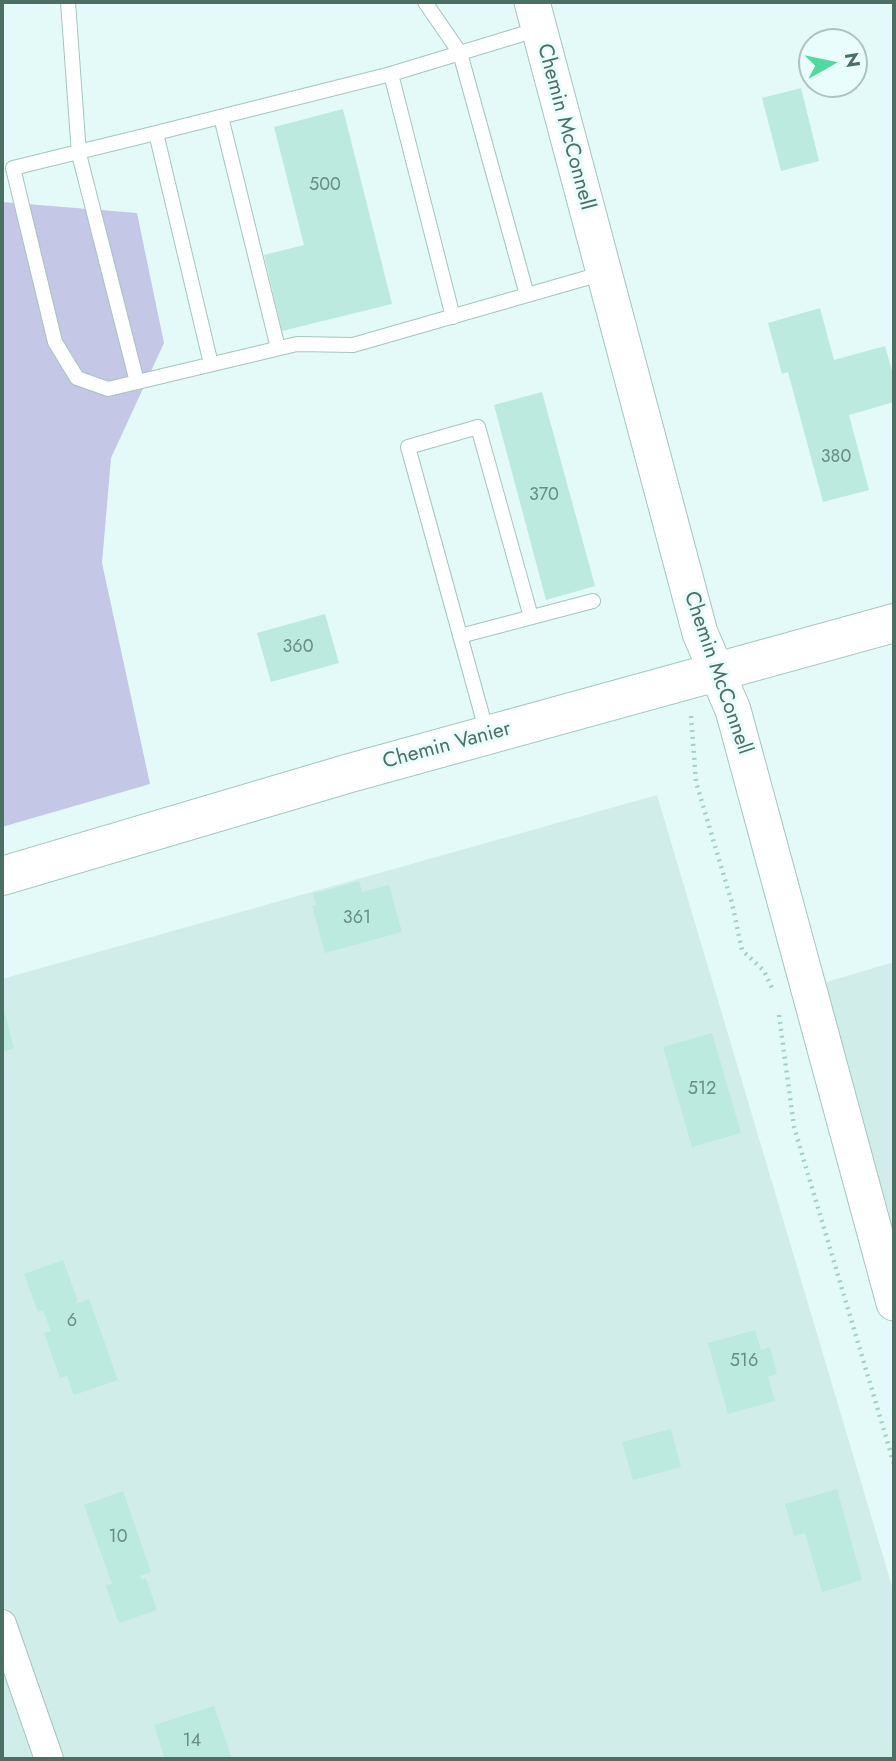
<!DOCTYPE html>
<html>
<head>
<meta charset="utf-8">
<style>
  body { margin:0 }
  #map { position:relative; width:896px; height:1761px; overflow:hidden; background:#e4faf8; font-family:Jost,sans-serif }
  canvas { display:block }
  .frame { position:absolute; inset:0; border:4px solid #4c6f64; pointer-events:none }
  .north { position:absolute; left:798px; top:28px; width:70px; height:70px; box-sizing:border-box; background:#e9fdfc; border:2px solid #aac4bf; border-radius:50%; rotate:81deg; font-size:19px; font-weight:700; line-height:28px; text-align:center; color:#4c6f64 }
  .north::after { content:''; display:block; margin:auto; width:24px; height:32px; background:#54d89d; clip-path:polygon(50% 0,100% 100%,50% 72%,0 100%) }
</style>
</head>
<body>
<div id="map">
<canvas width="896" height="1761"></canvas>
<div class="frame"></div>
<div class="north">N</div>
</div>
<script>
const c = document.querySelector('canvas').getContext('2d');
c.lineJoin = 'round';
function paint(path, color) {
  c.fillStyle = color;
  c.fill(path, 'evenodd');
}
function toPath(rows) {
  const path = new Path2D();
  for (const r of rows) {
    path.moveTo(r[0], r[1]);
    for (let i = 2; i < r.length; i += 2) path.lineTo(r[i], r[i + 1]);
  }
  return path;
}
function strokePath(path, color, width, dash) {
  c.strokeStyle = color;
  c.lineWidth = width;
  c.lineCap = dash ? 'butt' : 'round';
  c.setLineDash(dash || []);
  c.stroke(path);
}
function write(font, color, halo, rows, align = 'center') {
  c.font = font + ' Jost,sans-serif';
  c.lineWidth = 6;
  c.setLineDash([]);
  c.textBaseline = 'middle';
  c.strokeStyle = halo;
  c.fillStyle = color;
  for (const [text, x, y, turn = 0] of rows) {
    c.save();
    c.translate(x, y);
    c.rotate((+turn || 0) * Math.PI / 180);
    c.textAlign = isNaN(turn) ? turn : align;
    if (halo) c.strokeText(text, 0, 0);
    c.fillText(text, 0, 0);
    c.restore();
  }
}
paint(toPath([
  [657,795,894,1593,894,1759,2,1759,2,979],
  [894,962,894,1299,810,987]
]), '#d1ede9');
paint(toPath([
  [2,202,137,213,164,343,111,458,102,563,150,784,2,827]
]), '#c4c7e6');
paint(toPath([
  [801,88,819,161,781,171,762,98],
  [343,109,392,304,282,331,264,255,304,245,274,127],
  [820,308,834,360,885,346,894,378,894,402,849,415,869,490,823,502,788,372,782,374,768,323],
  [542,392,595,586,546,600,494,405],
  [325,614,339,663,271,682,257,633],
  [359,881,362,892,389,885,402,932,325,953,312,906,316,905,313,894],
  [2,1003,14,1048,2,1052],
  [712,1033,741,1133,692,1147,663,1047],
  [63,1260,77,1299,76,1304,89,1299,118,1380,74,1395,67,1376,60,1378,44,1333,51,1331,43,1310,38,1312,24,1274],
  [755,1330,761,1350,770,1347,777,1374,768,1377,775,1401,728,1414,708,1343],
  [671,1429,681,1467,633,1480,622,1442],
  [837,1489,862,1580,822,1592,805,1533,794,1536,785,1504],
  [123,1491,151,1572,140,1576,142,1580,146,1578,157,1610,119,1623,106,1586,112,1584,84,1505],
  [214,1706,232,1759,165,1759,154,1725]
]), '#bceade');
const service = toPath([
  [68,2,79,154,137,382],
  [425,2,460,53,527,295],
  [221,117,278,348],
  [156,133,391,74],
  [453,317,391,74,539,29],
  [211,364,156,133,13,168,55,342,77,378,108,389,297,344,353,345,604,273],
  [460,636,593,601],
  [487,733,408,447,478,427,531,617]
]);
const minor = toPath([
  [2,1624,49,1759]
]);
const tertiary = toPath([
  [532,2,700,633,733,710,894,1303]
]);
const secondary = toPath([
  [2,876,350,773,894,623]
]);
strokePath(service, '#a6c4be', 16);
strokePath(minor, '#a6c4be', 30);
strokePath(tertiary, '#a6c4be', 37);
strokePath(secondary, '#a5c7bf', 40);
strokePath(toPath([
  [691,716,696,782,732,903,742,950,764,971,773,990],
  [779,1015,794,1127,894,1464]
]), '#a2d1c3', 4.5, [2, 5]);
strokePath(service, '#fff', 14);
strokePath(minor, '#fff', 28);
strokePath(tertiary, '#fff', 35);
strokePath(secondary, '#fff', 38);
write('18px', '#688e82', null, [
  ["500",325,186],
  ["380",836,458],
  ["370",544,496],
  ["360",298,648],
  ["361",357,919],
  ["512",702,1090],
  ["6",72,1322],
  ["516",744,1362],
  ["10",118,1538],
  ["14",192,1742]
]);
write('21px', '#4c6f64', '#e9fdfc', [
  ["Chemin McConnell",565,127,75],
  ["Chemin McConnell",717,673,71],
  ["Chemin Vanier",447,746,-15]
]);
</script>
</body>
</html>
